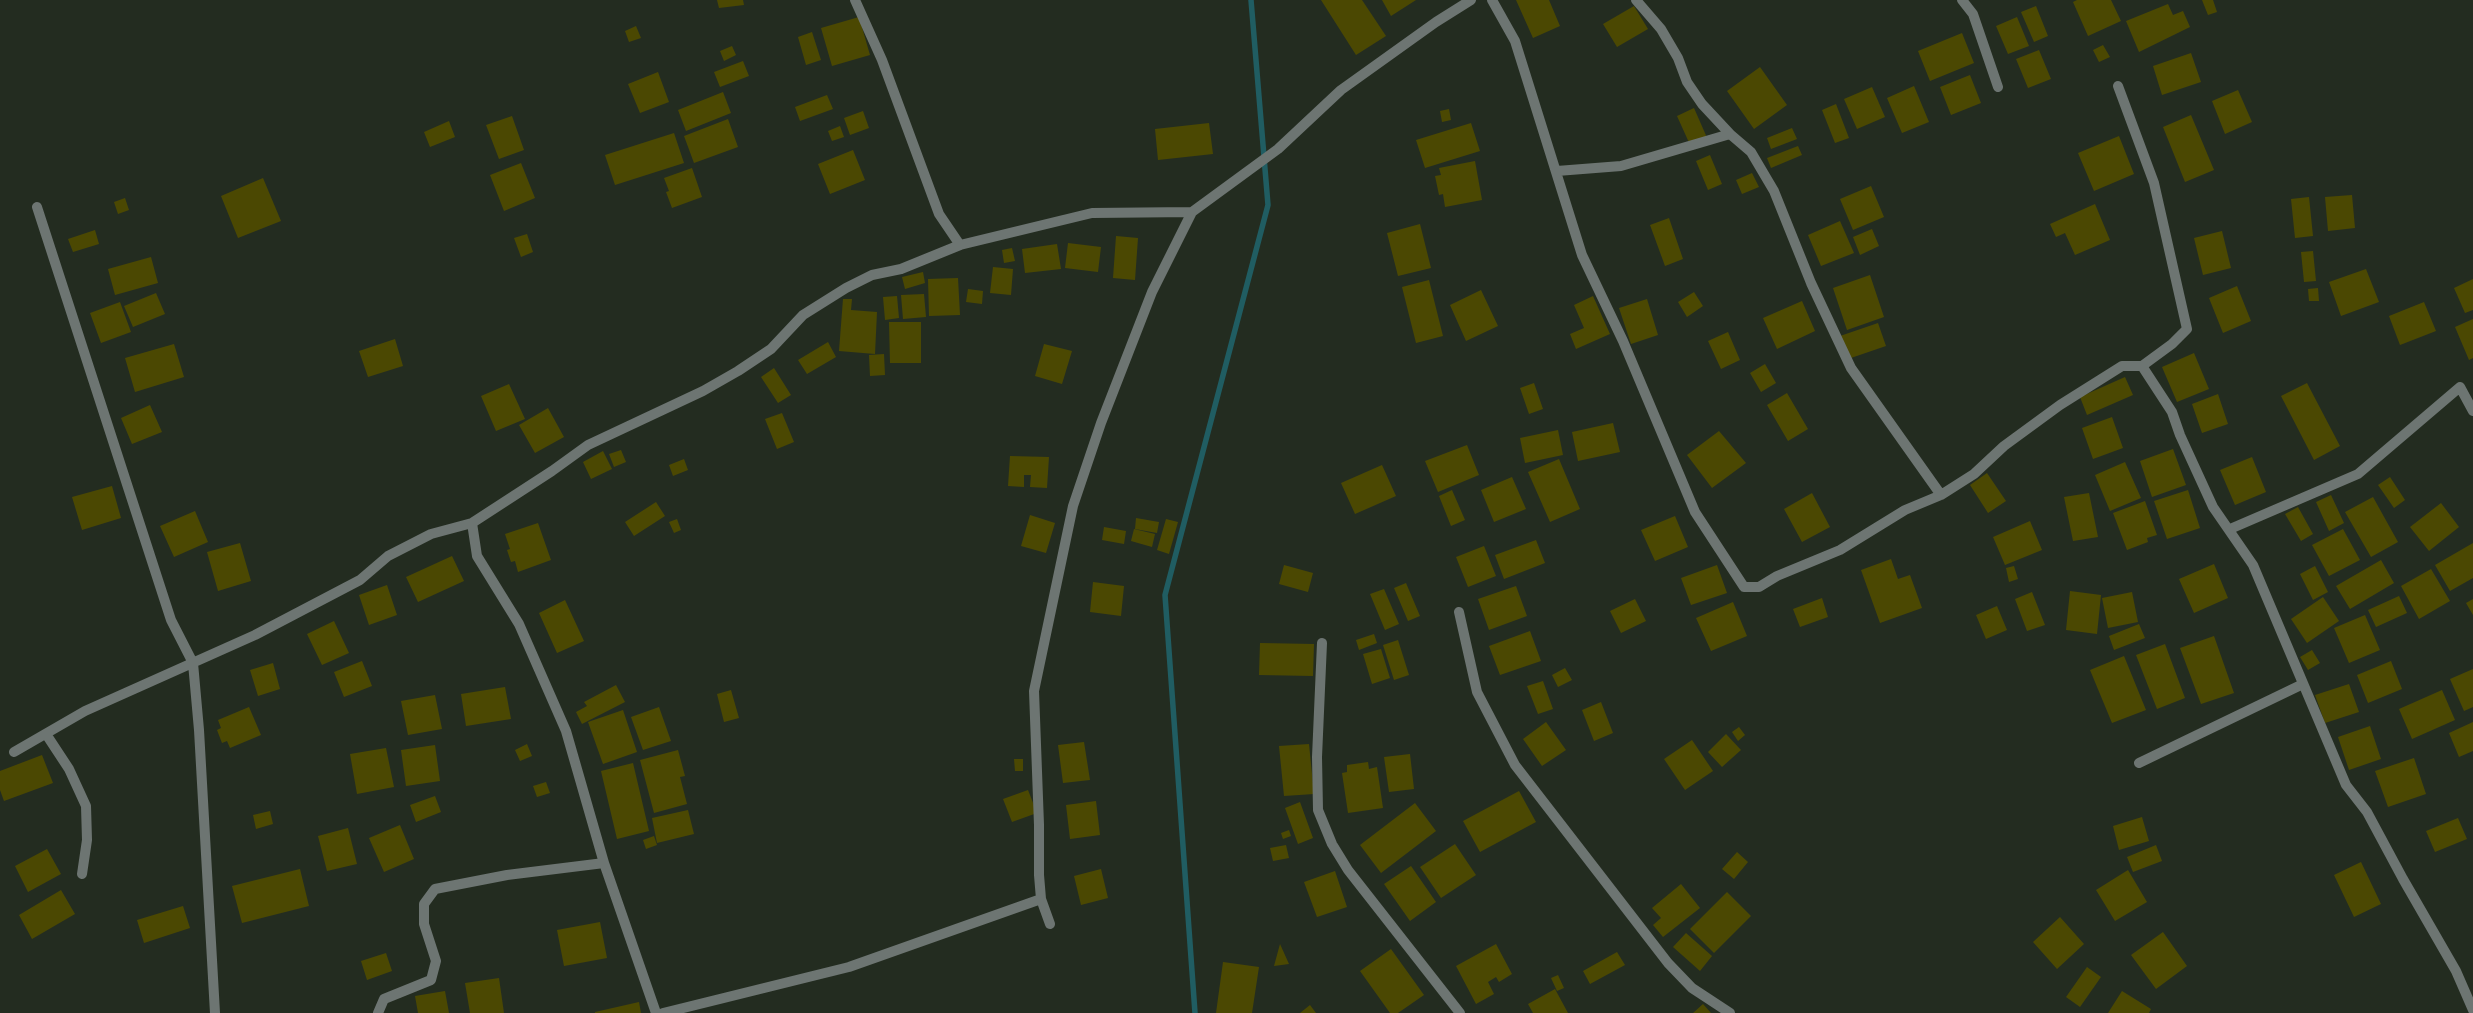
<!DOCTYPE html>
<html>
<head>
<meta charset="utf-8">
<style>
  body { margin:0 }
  canvas { display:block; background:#232c20 }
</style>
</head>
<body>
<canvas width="2473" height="1013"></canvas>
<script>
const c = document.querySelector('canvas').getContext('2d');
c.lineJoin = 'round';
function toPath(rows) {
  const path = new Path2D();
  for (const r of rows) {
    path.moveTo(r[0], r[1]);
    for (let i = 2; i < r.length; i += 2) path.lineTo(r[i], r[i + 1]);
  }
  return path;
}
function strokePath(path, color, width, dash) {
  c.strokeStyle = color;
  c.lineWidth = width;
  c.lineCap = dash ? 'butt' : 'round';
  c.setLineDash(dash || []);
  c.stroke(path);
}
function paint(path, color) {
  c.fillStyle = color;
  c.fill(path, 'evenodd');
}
strokePath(toPath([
  [1195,1013,1165,595,1268,205,1251,0]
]), '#205d62', 5.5);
paint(toPath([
  [717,0,743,0,744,5,719,8],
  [1321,0,1362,0,1386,36,1356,55],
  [1382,0,1416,0,1391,16],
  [1516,0,1549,0,1560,26,1533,38],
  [2077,0,2111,0,2121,21,2088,36,2073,2],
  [2202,0,2213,0,2217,12,2208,15],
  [2168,4,2173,15,2183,11,2190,27,2139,52,2126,21],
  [1634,6,1648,29,1617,47,1603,24],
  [2036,6,2048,36,2034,42,2021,12],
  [859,17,870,55,832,66,821,28],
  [2017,17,2029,46,2008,54,1996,26],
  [636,26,641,38,629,42,625,31],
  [812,32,821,60,806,65,798,37],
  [1962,33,1974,63,1930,81,1918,51],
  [2103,45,2110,57,2099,62,2093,50],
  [732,46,736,55,724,61,720,51],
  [2039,50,2051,79,2028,88,2016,59],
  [2191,53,2201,82,2162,95,2153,66],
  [743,61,749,76,720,87,714,72],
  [1760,67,1787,105,1754,129,1727,91],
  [658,72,669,102,640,113,628,84],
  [1970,75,1981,103,1951,115,1940,87],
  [1914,86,1929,122,1902,133,1887,98],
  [1872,87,1885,117,1857,129,1844,99],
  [2238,90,2252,122,2225,134,2212,101],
  [723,92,731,113,686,131,678,110],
  [827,95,833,109,800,121,795,107],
  [1836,104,1849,138,1835,143,1822,110],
  [1694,108,1708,140,1691,147,1677,116],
  [1449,109,1451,120,1442,122,1440,111],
  [863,111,869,128,850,135,844,118],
  [2191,115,2214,170,2185,182,2163,127],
  [512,116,524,150,499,159,486,125],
  [728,119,738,147,694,163,684,136],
  [449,121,455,137,430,147,424,132],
  [1209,123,1213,154,1158,160,1155,129],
  [1471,123,1480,151,1425,168,1416,140],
  [840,126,844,137,832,141,828,131],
  [1792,128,1797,139,1771,149,1767,138],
  [674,133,684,163,615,185,605,155],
  [2119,136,2134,174,2094,191,2078,153],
  [1798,146,1802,155,1771,168,1767,158],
  [853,150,865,180,830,194,818,164],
  [1710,155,1722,184,1708,190,1696,161],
  [1475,161,1482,200,1445,207,1443,194,1439,195,1435,176,1441,175,1439,168],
  [521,163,535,198,504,211,490,175],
  [692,168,702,197,672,208,666,192,669,191,664,178],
  [1752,173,1759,187,1742,194,1736,180],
  [263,178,281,221,238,238,221,196],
  [1871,186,1884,217,1853,230,1840,199],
  [2352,195,2355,228,2328,231,2325,197],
  [2309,197,2313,236,2295,238,2291,199],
  [125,198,129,210,118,214,114,202],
  [2095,204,2110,240,2075,255,2065,233,2056,237,2050,224],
  [1669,218,1683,259,1665,266,1650,225],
  [1840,221,1854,253,1821,266,1808,235],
  [1420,224,1431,268,1398,276,1387,233],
  [1872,229,1879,246,1860,255,1853,237],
  [95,230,99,244,73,252,68,239],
  [2222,231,2231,268,2203,275,2194,238],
  [527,234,533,252,521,257,514,238],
  [1116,236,1138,238,1135,280,1113,278],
  [1068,243,1101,247,1098,272,1065,268],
  [1057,244,1061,269,1025,273,1022,249],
  [1012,248,1015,261,1004,263,1002,250],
  [2313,251,2316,281,2304,282,2301,252],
  [151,257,158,283,115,295,108,269],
  [993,267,1013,269,1011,295,990,293],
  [2366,269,2379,302,2341,316,2329,282],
  [923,272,925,283,905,289,902,277],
  [1870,275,1884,317,1847,330,1833,288],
  [958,278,960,315,929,316,928,279],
  [2473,279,2473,310,2465,313,2454,288],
  [1429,280,1443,336,1416,343,1402,287],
  [2237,286,2251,321,2223,333,2209,298],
  [2318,288,2319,301,2309,301,2308,289],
  [968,289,983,291,982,304,966,302],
  [1481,290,1498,326,1466,341,1450,305],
  [1694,292,1703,306,1687,317,1678,302],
  [156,293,165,314,133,327,124,306],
  [924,294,926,317,903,319,901,295],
  [897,296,899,318,885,320,883,297],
  [1593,296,1610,334,1576,349,1570,334,1584,328,1574,305],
  [843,299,852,299,851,310,877,312,875,354,839,351],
  [1647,299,1658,335,1631,344,1619,308],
  [1802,301,1815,331,1777,349,1763,318],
  [120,302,131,332,101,343,90,313],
  [2424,302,2436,331,2400,345,2389,316],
  [2473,319,2473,358,2469,360,2455,327],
  [889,322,921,322,921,363,890,363],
  [1878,323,1886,346,1848,359,1840,336],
  [1728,332,1740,360,1721,369,1708,341],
  [395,339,403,366,368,377,359,351],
  [828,342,836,357,807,374,798,360],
  [174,344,184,377,135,392,125,358],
  [1044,344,1072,351,1062,384,1035,376],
  [2194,353,2209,389,2177,402,2162,367],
  [884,354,885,375,870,376,869,355],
  [1765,364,1776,383,1761,392,1750,373],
  [774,368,791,395,778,403,761,377],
  [2125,377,2133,395,2087,415,2080,397],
  [1534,383,1543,409,1529,414,1520,388],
  [2307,383,2340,446,2314,460,2281,396],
  [509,384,525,419,496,431,481,396],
  [1787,393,1808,429,1788,441,1767,405],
  [2218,394,2228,424,2202,433,2192,404],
  [150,405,162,432,132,444,121,418],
  [548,408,564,437,535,453,519,425],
  [782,413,794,442,777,449,765,419],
  [2112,417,2123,448,2093,459,2082,428],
  [1613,423,1620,452,1578,461,1572,432],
  [1558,430,1563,455,1525,463,1520,438],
  [1719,431,1746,463,1712,488,1687,455],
  [1467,445,1479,475,1438,492,1425,461],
  [2173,449,2186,485,2152,497,2140,461],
  [621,450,626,462,614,467,609,454],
  [603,451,612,469,591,479,583,462],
  [1010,456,1049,457,1047,488,1030,487,1031,475,1024,475,1024,487,1008,486],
  [2252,457,2266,492,2235,505,2220,470],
  [684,459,688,470,673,476,669,465],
  [1559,459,1580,509,1550,522,1528,472],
  [2125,462,2141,498,2110,511,2095,475],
  [1382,465,1396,496,1355,514,1341,483],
  [1987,473,2006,501,1988,513,1970,485],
  [1512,477,1526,509,1494,522,1481,490],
  [2390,477,2405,500,2394,508,2378,485],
  [112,486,121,518,82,530,72,497],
  [1452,490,1465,520,1451,526,1439,496],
  [2188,490,2200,528,2167,539,2154,501],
  [1812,493,1830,527,1802,542,1784,509],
  [2089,493,2098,537,2073,541,2064,497],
  [2331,495,2344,523,2329,531,2316,502],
  [2373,497,2398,542,2371,557,2345,512],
  [2145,501,2157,535,2147,538,2148,542,2127,550,2113,513],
  [656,502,665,516,634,536,625,522],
  [2441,503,2459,527,2429,551,2410,527],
  [2298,507,2313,534,2301,541,2285,514],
  [195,511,208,542,174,557,160,526],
  [1030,515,1055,523,1046,553,1021,546],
  [1675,516,1688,547,1655,561,1641,530],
  [1136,518,1159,522,1157,533,1135,529],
  [677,519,681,530,674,533,669,522],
  [1166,519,1178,522,1169,554,1157,550],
  [2030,521,2042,550,2005,565,1993,537],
  [538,523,551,560,518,572,515,561,511,562,507,550,510,549,505,534],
  [1104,527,1126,531,1124,544,1102,540],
  [1134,529,1155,534,1152,547,1131,541],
  [2343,529,2360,560,2329,576,2312,545],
  [1536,540,1545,563,1504,579,1495,555],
  [240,543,251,581,218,591,207,552],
  [2473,543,2473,578,2450,591,2435,565],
  [1484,546,1496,576,1468,587,1456,557],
  [452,556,464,581,418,602,406,577],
  [1891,559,1898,579,1910,575,1922,608,1880,623,1861,570],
  [2381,560,2394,583,2350,609,2336,586],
  [2214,564,2228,598,2194,613,2179,579],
  [1284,565,1313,573,1308,592,1279,584],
  [1717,565,1727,593,1691,605,1681,578],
  [2014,566,2018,579,2009,582,2006,568],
  [2315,566,2328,592,2313,600,2300,574],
  [2431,569,2450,601,2419,619,2401,586],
  [1093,582,1124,586,1121,616,1090,612],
  [1406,583,1420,616,1408,621,1394,588],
  [387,585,397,615,369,625,359,595],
  [1516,586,1527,616,1489,630,1478,599],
  [1384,589,1399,624,1385,630,1370,594],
  [2070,591,2101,595,2097,634,2066,630],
  [2032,592,2045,625,2027,631,2015,599],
  [2132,592,2138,622,2108,628,2102,598],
  [2399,596,2407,613,2376,627,2368,610],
  [2323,597,2339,621,2307,643,2291,619],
  [1822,598,1828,617,1800,627,1793,609],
  [1635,599,1646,621,1621,633,1610,611],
  [2473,599,2473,615,2466,603],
  [565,600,584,641,557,653,539,613],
  [1733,602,1747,636,1711,651,1696,618],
  [1997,606,2007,630,1986,639,1976,615],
  [2365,615,2380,650,2349,663,2334,628],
  [334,621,349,653,322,665,307,634],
  [2139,624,2145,638,2114,650,2109,636],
  [1530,631,1541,661,1500,675,1489,646],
  [1374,634,1377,643,1359,650,1356,640],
  [2214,636,2234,693,2201,704,2180,648],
  [1398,640,1409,675,1394,680,1383,645],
  [1260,643,1314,644,1313,676,1259,675],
  [2165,644,2185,698,2157,709,2136,655],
  [1381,649,1390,678,1372,684,1363,654],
  [2312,650,2320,663,2308,670,2300,657],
  [2124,656,2146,710,2112,723,2090,670],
  [362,661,372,686,344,697,334,672],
  [2391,661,2402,689,2368,703,2357,675],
  [273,663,280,689,258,696,250,670],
  [1565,668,1572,680,1558,687,1552,675],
  [2473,669,2473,707,2464,711,2450,679],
  [1543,681,1553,709,1538,714,1527,686],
  [2349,684,2359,712,2325,723,2315,695],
  [616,685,625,702,582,724,576,712,587,706,584,702],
  [505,687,511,719,466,726,461,694],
  [731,690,739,718,724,722,717,694],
  [2442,690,2455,720,2412,739,2399,709],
  [435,695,442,729,408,735,401,701],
  [1601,702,1613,733,1594,741,1582,710],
  [249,707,261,735,230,748,227,741,222,743,217,730,221,728,218,720],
  [659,707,671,741,643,750,631,717],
  [623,710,637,752,603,764,588,722],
  [1546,722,1566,750,1542,766,1523,739],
  [2473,722,2473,751,2459,757,2449,733],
  [2370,726,2381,759,2349,770,2338,737],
  [1739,727,1745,735,1738,741,1732,732],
  [1726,734,1741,750,1722,767,1708,752],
  [1692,740,1713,771,1685,790,1664,759],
  [1084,742,1090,780,1063,783,1058,745],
  [527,744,532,756,520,761,515,750],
  [1309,744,1314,794,1284,796,1279,746],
  [435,745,440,781,406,786,401,750],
  [386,748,394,787,357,794,350,754],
  [678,750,685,776,680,777,687,804,654,813,640,760],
  [1410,754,1414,789,1389,792,1384,757],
  [42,755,53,783,4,801,0,790,0,771],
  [2414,758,2426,794,2388,807,2375,771],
  [1014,759,1023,759,1023,771,1015,771],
  [1368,762,1369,769,1377,767,1383,808,1348,813,1342,773,1347,772,1347,765],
  [633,763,649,831,617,839,601,771],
  [546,782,550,793,537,797,533,786],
  [1028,790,1037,813,1012,822,1003,799],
  [1519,791,1536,822,1480,852,1463,821],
  [435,796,441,812,416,822,410,805],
  [1096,801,1100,835,1070,839,1066,805],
  [1300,802,1313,838,1298,844,1285,808],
  [1415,803,1436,831,1381,873,1360,845],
  [688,810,694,834,657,843,652,818],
  [270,811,273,824,256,829,253,815],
  [2142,817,2149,841,2119,850,2113,826],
  [2458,818,2467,839,2435,852,2426,831],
  [400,825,414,859,384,872,369,838],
  [348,828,357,864,327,871,318,836],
  [1289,830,1291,836,1283,839,1281,833],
  [654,836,657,845,646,849,643,840],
  [1455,844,1476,875,1441,898,1420,867],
  [1286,845,1289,858,1273,861,1270,848],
  [2156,845,2162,861,2133,872,2127,857],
  [47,849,61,874,28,892,15,866],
  [1737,852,1748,862,1734,879,1722,869],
  [2361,862,2381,904,2354,917,2334,875],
  [1411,866,1436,902,1410,921,1384,884],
  [300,869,309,906,242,923,232,886],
  [1101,869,1108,898,1081,905,1074,876],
  [2128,870,2147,902,2115,921,2096,890],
  [1335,871,1347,907,1317,917,1304,882],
  [1681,884,1700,908,1663,937,1653,925,1661,918,1652,908],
  [61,890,75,914,32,939,19,915],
  [1727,892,1751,916,1714,953,1690,929],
  [183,906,190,928,144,943,137,920],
  [2060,917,2084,944,2057,969,2033,942],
  [600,922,607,958,564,966,557,930],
  [2163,932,2187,966,2156,989,2131,955],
  [1686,933,1712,956,1700,971,1673,947],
  [1280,944,1289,964,1274,966],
  [1496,944,1512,974,1499,982,1496,977,1488,982,1494,994,1476,1004,1456,966],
  [1391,949,1424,995,1398,1013,1390,1013,1360,971],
  [1617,952,1625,965,1590,984,1583,971],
  [386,953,392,971,367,980,361,961],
  [1223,962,1259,967,1252,1013,1216,1013],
  [2087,967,2101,977,2080,1007,2066,997],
  [1558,975,1564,988,1557,991,1551,978],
  [499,978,504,1013,470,1013,465,983],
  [1555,989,1568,1013,1533,1013,1528,1004],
  [445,991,449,1013,418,1013,415,996],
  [2122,991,2151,1009,2149,1013,2108,1013],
  [639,1002,641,1013,595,1013,595,1012],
  [1703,1004,1711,1013,1693,1013],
  [1310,1005,1316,1013,1300,1013]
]), '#4b4802');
strokePath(toPath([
  [855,0,882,60,939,214,960,245],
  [1492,0,1515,41,1582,255,1623,341,1695,512,1744,587,1759,587,1777,576,1840,550,1905,510,1941,495,1974,474,2004,446,2060,405,2122,366,2142,366,2172,412,2180,435,2213,507,2253,565,2346,785,2367,812,2403,879,2456,971,2473,1010],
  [1636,0,1661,29,1678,58,1687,82,1702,104,1730,134],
  [1962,0,1973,14,1998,87],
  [2118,86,2154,183,2187,329,2172,344,2142,366],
  [1557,171,1621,166,1730,134,1751,152,1774,191,1811,283,1851,368,1941,495],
  [37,207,171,620,193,663,199,730,215,1013],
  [472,523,477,556,519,624,566,731,604,863,656,1013],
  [2230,529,2358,474,2460,387,2473,411],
  [1459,612,1477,692,1515,765,1668,963,1692,988,1730,1013],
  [1322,643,1317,757,1318,810,1332,844,1348,870,1460,1013],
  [46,734,69,769,86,806,87,840,82,874],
  [14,752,85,711,255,635,360,580,388,556,431,534,472,523,552,471,588,445,703,391,738,371,771,349,803,315,846,288,872,275,901,269,960,245,1092,213,1192,212],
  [2139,763,2303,684],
  [1050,924,1041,899,1039,875,1039,825,1034,691,1073,506,1101,423,1152,292,1192,212,1278,149,1341,90,1436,22,1471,0],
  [378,1013,384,999,431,980,436,961,424,924,424,904,435,889,507,875,604,863],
  [663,1013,849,967,1041,899]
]), '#6d7572', 10);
</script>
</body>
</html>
